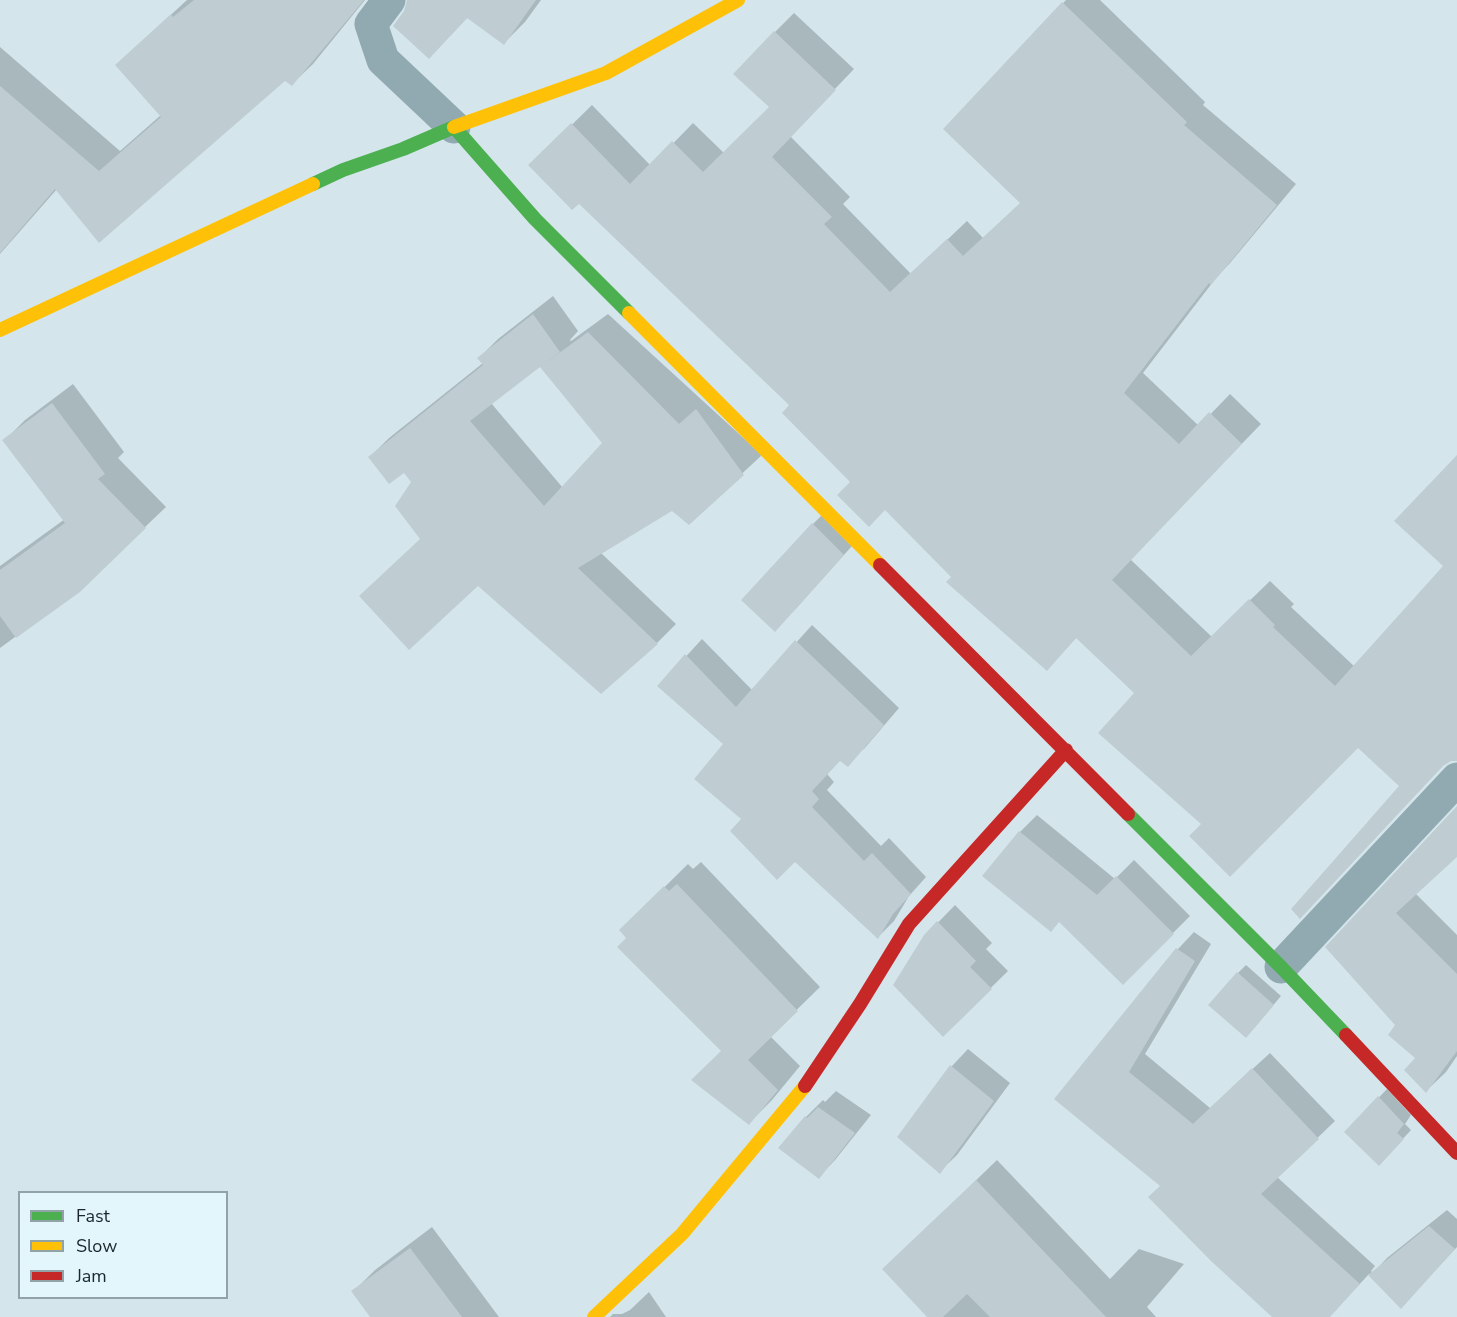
<!DOCTYPE html>
<html>
<head>
<meta charset="utf-8">
<style>
  body { margin:0 }
  #map { position:relative; width:1457px; height:1317px; overflow:hidden; background:#d4e6ec; font-family:"Nunito Sans",sans-serif }
  canvas { display:block }
  .legend { position:absolute; left:18px; top:1191px; width:210px; height:108px; box-sizing:border-box; background:#e2f6fc; border:2px solid #92a3a8; margin:0; padding:8px 10px; list-style:none; font-size:18px; color:#1a272b }
  .legend li { display:flex; align-items:center; gap:12px; height:30px }
  .legend b { width:30px; border:2px solid #92a3a8 }
</style>
</head>
<body>
<div id="map">
<canvas width="1457" height="1317"></canvas>
<ul class="legend">
<li><b style="height:8px;background:#4caf50"></b>Fast</li>
<li><b style="height:8px;background:#ffc107"></b>Slow</li>
<li><b style="height:8px;background:#c62828"></b>Jam</li>
</ul>
</div>
<script>
const c = document.querySelector('canvas').getContext('2d');
c.lineJoin = 'round';
function paint(path, color) {
  c.fillStyle = color;
  c.fill(path, 'evenodd');
}
function toPath(rows) {
  const path = new Path2D();
  for (const r of rows) {
    path.moveTo(r[0], r[1]);
    for (let i = 2; i < r.length; i += 2) path.lineTo(r[i], r[i + 1]);
  }
  return path;
}
function strokePath(path, color, width, dash) {
  c.strokeStyle = color;
  c.lineWidth = width;
  c.lineCap = dash ? 'butt' : 'round';
  c.setLineDash(dash || []);
  c.stroke(path);
}
paint(toPath([
  [187,0,365,0,313,64,292,84,285,79,99,241,57,189,0,254,0,47,120,151,161,115,138,45],
  [409,0,541,0,525,22,504,43,468,17,450,36,405,12],
  [1066,0,1100,0,1205,102,1203,105,1296,184,1230,263,1216,278,1143,373,1199,426,1230,394,1261,424,1130,559,1212,637,1270,581,1294,604,1291,607,1355,667,1445,566,1457,457,1457,759,1451,760,1401,786,1358,746,1203,824,1136,693,1077,637,1047,669,886,509,852,482,791,405,579,201,531,165,592,105,651,166,693,123,724,153,771,107,775,32,794,13,854,69,790,136,850,197,843,204,911,274,967,221,983,238,1022,202,945,129],
  [553,296,578,331,570,340,571,341,608,314,762,455,689,523,672,509,601,553,676,624,657,643,478,583,421,538,413,482,404,471,370,457,389,438,483,363,479,358,498,339],
  [540,365,604,443,563,488,491,403],
  [73,384,124,452,118,458,166,507,79,590,0,648,0,566,65,519,4,441,25,420],
  [830,507,860,537,792,613,813,524],
  [812,625,899,708,864,749,841,759,827,774,834,782,827,790,881,846,889,838,926,877,909,896,894,921,878,937,795,860,743,819,725,744,659,686,702,639,753,691],
  [1457,809,1457,855,1415,893,1457,935,1457,1056,1446,1072,1426,1091,1417,1058,1397,1025,1327,947],
  [1037,815,1115,879,1134,860,1190,916,1123,983,1060,921,984,875,1020,832],
  [701,862,820,987,770,1036,800,1066,772,1100,749,1123,723,1051,621,930,688,864,693,869],
  [955,905,992,943,986,949,1008,971,943,1035,925,936],
  [1194,932,1211,944,1145,1054,1210,1108,1270,1053,1335,1121,1277,1177,1375,1266,1371,1271,1373,1273,1387,1258,1447,1210,1457,1219,1457,1247,1401,1307,1369,1274,1329,1317,1275,1317,1162,1186,1056,1099,1178,949],
  [1246,965,1281,996,1254,1028,1238,973],
  [968,1049,1010,1083,957,1155,940,1171,899,1137,952,1066],
  [1387,1089,1411,1115,1405,1124,1411,1130,1387,1156,1346,1132],
  [836,1091,871,1115,835,1160,819,1177,806,1117,823,1100,825,1102],
  [997,1160,1110,1279,1139,1249,1184,1264,1147,1307,1156,1317,929,1317,905,1249],
  [432,1227,499,1317,372,1317,353,1292,375,1270],
  [649,1292,666,1317,610,1317,613,1314,622,1314,630,1310]
]), '#0003');
paint(toPath([
  [194,0,364,0,292,86,285,81,99,243,55,189,0,253,0,86,99,171,161,117,115,65,171,14,173,17],
  [407,0,536,0,504,45,467,18,429,59,393,26,404,11],
  [1062,2,1187,122,1184,125,1277,205,1211,285,1209,283,1124,393,1179,444,1209,412,1242,444,1112,580,1191,656,1249,599,1275,625,1273,627,1335,686,1443,566,1394,521,1457,455,1457,761,1451,761,1443,766,1300,919,1291,909,1399,786,1358,748,1230,877,1189,836,1201,824,1098,733,1134,693,1076,638,1047,671,946,582,951,577,885,510,869,527,837,495,850,482,782,413,789,405,579,204,572,210,528,165,571,123,630,184,672,141,703,172,769,107,733,74,774,31,836,90,772,157,832,217,824,224,890,292,947,239,963,256,1020,203,943,129],
  [533,314,560,352,540,367,588,332,679,424,696,409,744,475,689,525,672,511,578,568,658,644,601,694,478,586,409,650,359,596,420,539,395,506,411,482,404,473,389,484,368,457,483,365,477,358],
  [540,367,602,443,544,506,470,421],
  [52,403,105,474,98,479,146,528,80,592,16,638,0,616,0,570,65,523,2,440],
  [812,523,844,555,775,632,741,600],
  [795,640,884,725,848,767,840,761,812,791,819,799,812,807,864,861,872,853,911,894,893,914,878,939,795,862,777,880,730,831,741,819,694,779,723,744,657,686,685,654,736,707],
  [1457,806,1457,857,1396,913,1457,974,1457,1051,1426,1093,1404,1070,1415,1058,1388,1035,1395,1025,1325,947],
  [1019,831,1097,895,1116,876,1174,934,1123,985,1059,922,1051,932,982,876],
  [677,884,798,1011,748,1060,778,1090,749,1125,691,1080,721,1051,617,947,626,938,619,930,664,886,669,891],
  [937,921,976,961,970,967,992,989,943,1037,893,985,924,935],
  [1176,948,1195,961,1129,1072,1193,1124,1252,1068,1319,1139,1261,1194,1360,1284,1330,1317,1272,1317,1211,1261,1148,1197,1160,1186,1054,1099],
  [1237,972,1274,1005,1246,1038,1208,1005],
  [950,1065,994,1101,940,1174,897,1137],
  [1378,1096,1404,1124,1397,1133,1404,1139,1379,1166,1344,1132],
  [818,1107,855,1133,819,1179,778,1148,805,1116,807,1118],
  [976,1180,1106,1317,990,1317,967,1294,943,1317,927,1317,882,1269],
  [1429,1226,1455,1249,1401,1309,1368,1275],
  [410,1248,462,1317,370,1317,351,1291]
]), '#bfcdd2');
strokePath(toPath([
  [389,0,371,24,383,60,454,127],
  [1281,967,1457,779]
]), '#91aab2', 33);
strokePath(toPath([
  [313,184,343,170,403,149,454,127,535,219,629,313],
  [1128,814,1281,967,1346,1035]
]), '#4caf50', 14);
strokePath(toPath([
  [454,127,606,73,738,0],
  [629,313,880,565],
  [0,330,313,184],
  [594,1317,682,1234,805,1086]
]), '#ffc107', 14);
strokePath(toPath([
  [880,565,1128,814],
  [1346,1035,1457,1153],
  [805,1086,860,1004,909,924,1066,750]
]), '#c62828', 14);
</script>
</body>
</html>
